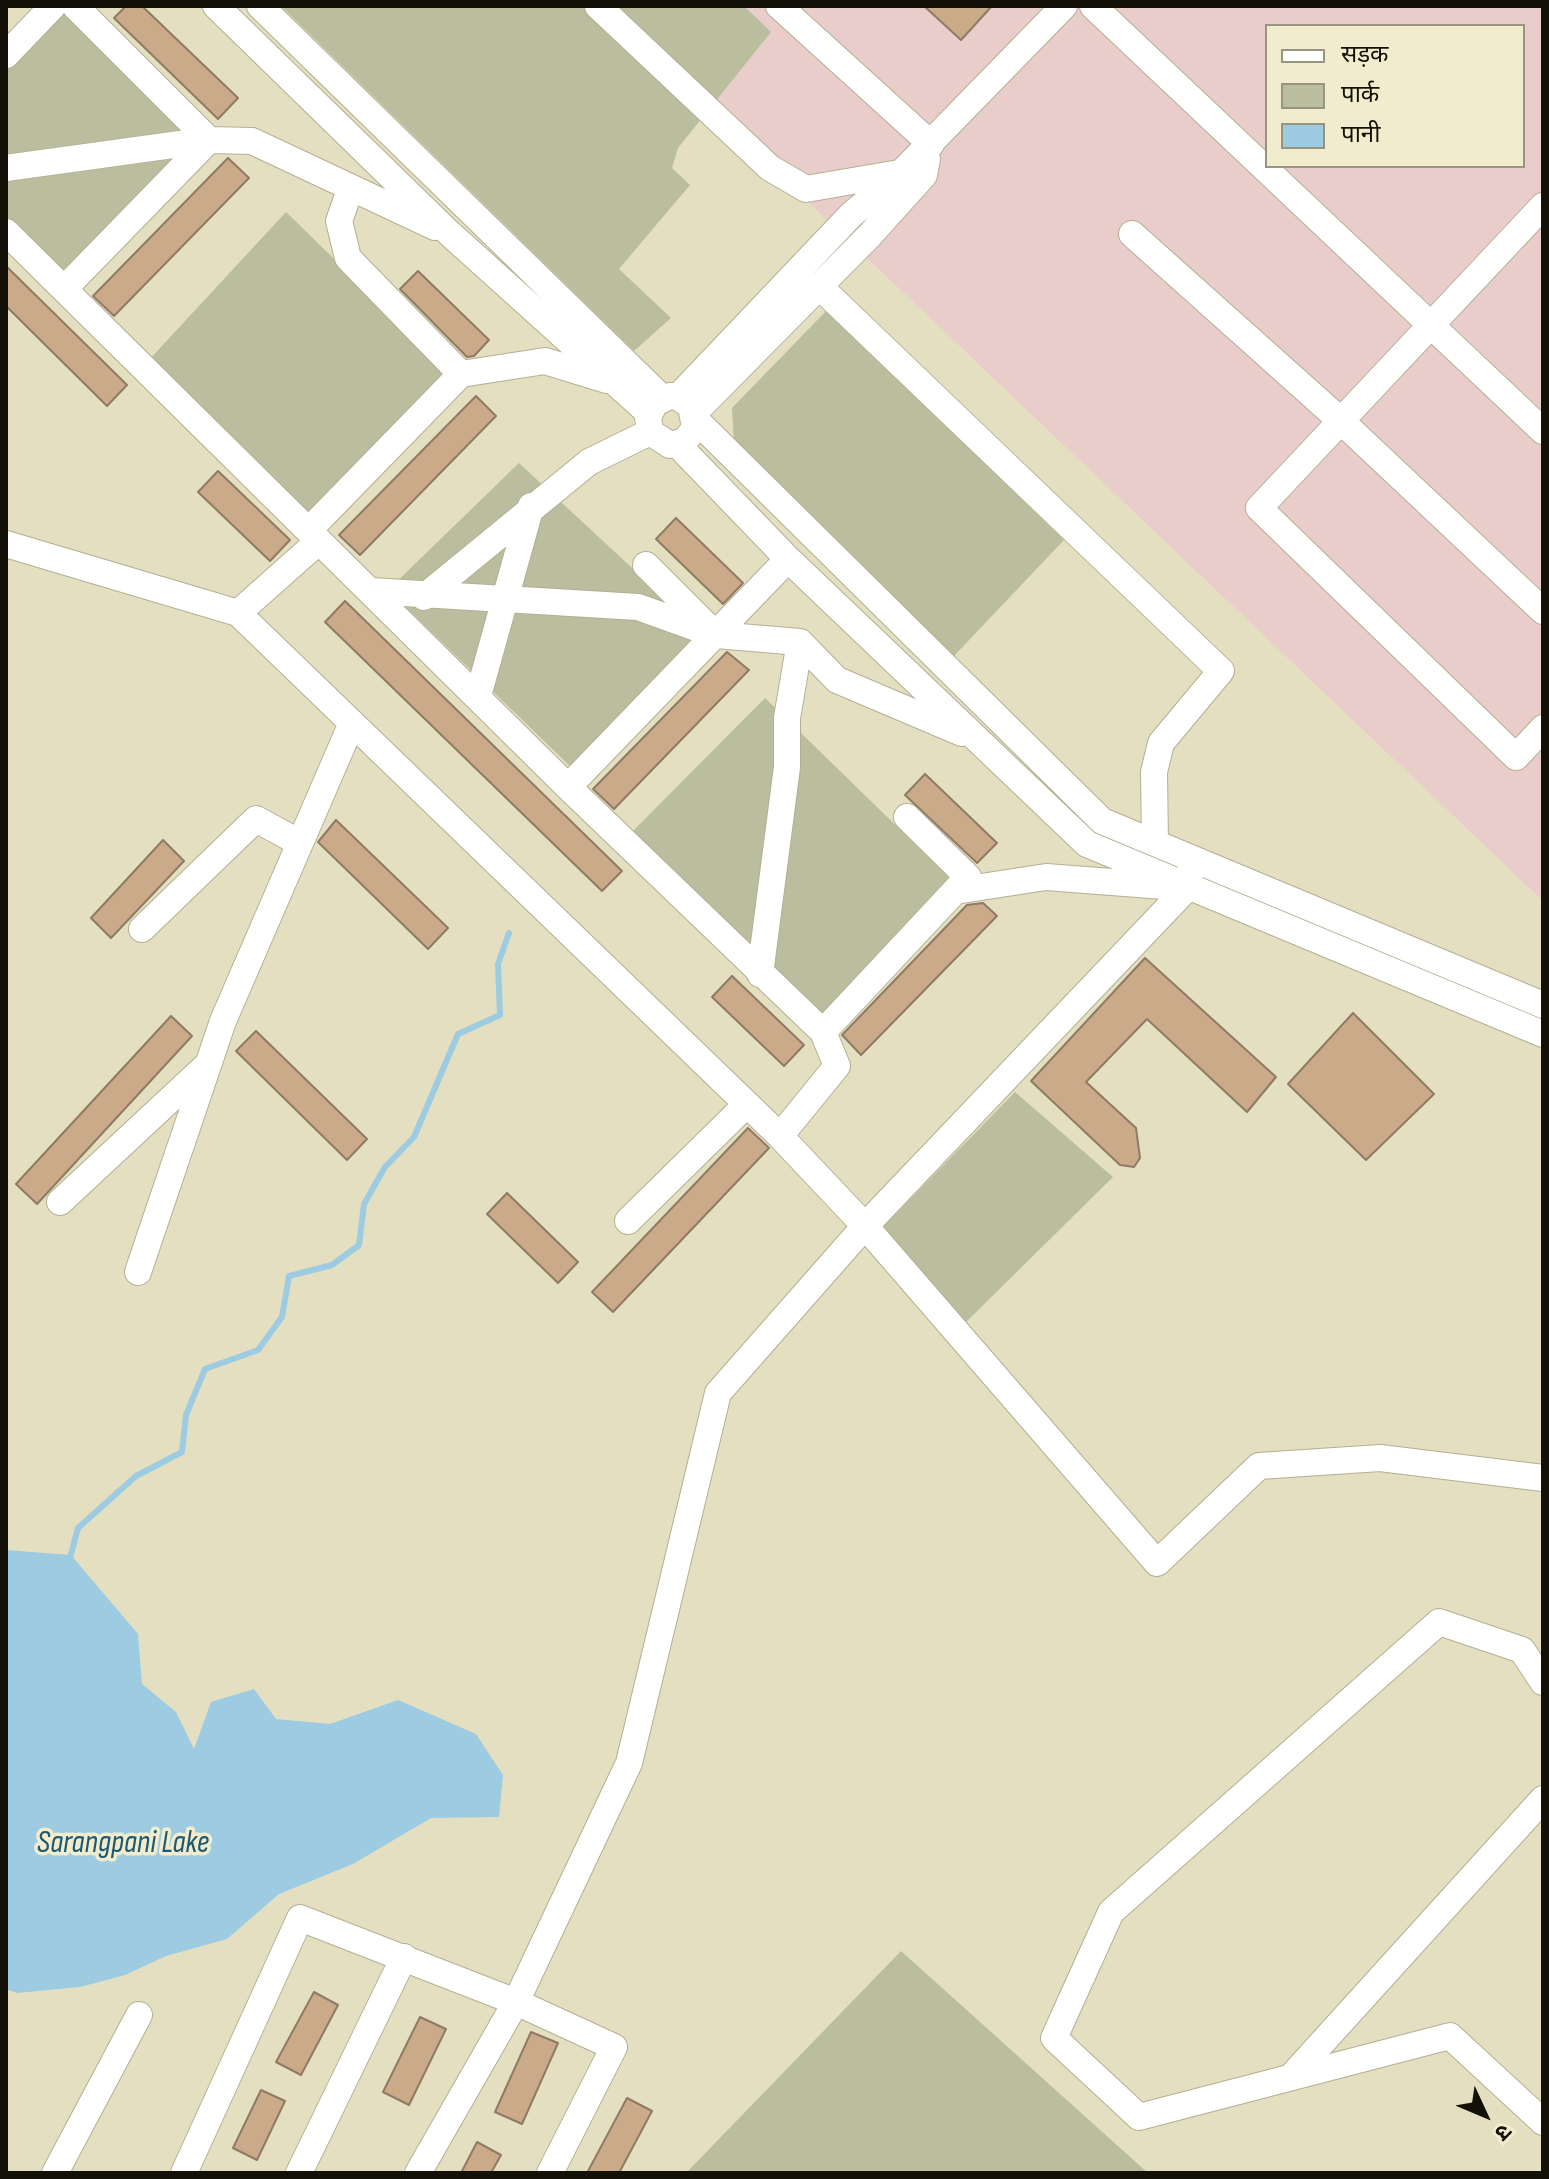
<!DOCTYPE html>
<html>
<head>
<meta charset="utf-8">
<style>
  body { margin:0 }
  #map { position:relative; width:1549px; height:2179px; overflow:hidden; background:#e5dfc1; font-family:"Sofia Sans Condensed","Noto Sans Devanagari",sans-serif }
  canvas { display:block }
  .frame { position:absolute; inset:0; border:8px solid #131107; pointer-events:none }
  .legend { position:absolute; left:1265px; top:24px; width:260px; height:144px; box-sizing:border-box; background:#f2ecce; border:2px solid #99947e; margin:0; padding:10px 14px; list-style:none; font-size:24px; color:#131107 }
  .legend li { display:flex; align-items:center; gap:16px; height:40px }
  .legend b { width:40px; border:2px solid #99947e }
  .north { position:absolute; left:1445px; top:2075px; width:80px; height:80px; -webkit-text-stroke:6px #f2ecce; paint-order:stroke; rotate:134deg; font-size:22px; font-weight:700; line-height:32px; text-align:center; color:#131107 }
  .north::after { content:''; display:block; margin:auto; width:28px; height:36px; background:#131107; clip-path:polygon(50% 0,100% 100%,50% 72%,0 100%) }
</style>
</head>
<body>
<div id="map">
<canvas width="1549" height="2179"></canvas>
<div class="frame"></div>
<ul class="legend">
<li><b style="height:10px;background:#fff"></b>सड़क</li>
<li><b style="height:22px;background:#babe9e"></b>पार्क</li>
<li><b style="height:22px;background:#9ccbe2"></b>पानी</li>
</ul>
<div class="north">उ</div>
</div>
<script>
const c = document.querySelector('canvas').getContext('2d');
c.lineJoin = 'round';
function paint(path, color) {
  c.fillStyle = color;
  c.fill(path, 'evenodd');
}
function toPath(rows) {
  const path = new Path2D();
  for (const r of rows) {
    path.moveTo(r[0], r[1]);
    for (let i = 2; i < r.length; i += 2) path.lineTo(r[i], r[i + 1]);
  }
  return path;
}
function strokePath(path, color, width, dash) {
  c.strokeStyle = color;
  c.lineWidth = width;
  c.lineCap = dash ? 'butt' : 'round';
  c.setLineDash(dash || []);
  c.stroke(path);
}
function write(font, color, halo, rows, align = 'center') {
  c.font = font + ' "Sofia Sans Condensed",sans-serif';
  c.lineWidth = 7;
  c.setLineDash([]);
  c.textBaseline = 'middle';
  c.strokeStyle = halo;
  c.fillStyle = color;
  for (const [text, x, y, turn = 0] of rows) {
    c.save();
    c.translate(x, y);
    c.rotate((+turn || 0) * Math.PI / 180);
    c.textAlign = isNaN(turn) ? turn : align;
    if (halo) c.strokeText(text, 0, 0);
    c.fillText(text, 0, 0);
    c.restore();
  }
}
paint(toPath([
  [602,6,1543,6,1543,901],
  [1267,26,1523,26,1523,166,1267,166]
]), '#e8cdcb');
paint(toPath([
  [281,6,744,6,771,32,678,148,672,168,690,185,619,269,671,318,634,351],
  [66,8,199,140,68,281,6,222,6,70],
  [286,212,449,371,313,518,148,361],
  [827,310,1064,540,954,656,734,441,732,408],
  [519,463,700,631,574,770,388,590],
  [765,698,952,880,822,1020,631,833],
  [1015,1092,1113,1177,963,1325,881,1229],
  [901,1951,1148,2173,686,2173]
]), '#babe9e');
paint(toPath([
  [6,1550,71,1555,138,1634,142,1684,176,1712,194,1749,211,1702,254,1689,276,1719,330,1724,398,1700,476,1734,503,1775,499,1817,431,1818,353,1864,279,1894,227,1939,166,1956,125,1975,80,1987,17,1993,6,1989]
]), '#9ccbe2');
strokePath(toPath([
  [69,1562,78,1528,136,1476,182,1452,186,1415,205,1369,258,1350,282,1317,289,1276,332,1265,359,1245,364,1204,385,1167,414,1137,458,1034,500,1015,498,964,509,933]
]), '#9ccbe2', 6);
const building = toPath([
  [126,6,142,6,238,98,218,119,114,18,126,6],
  [924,6,992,6,961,40,924,6],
  [228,158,249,178,114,316,93,296,228,158],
  [6,266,127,385,107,406,6,306,6,266],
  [418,271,489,340,474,356,467,357,400,289,418,271],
  [476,396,496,416,360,555,339,535,476,396],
  [218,471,290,540,270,561,198,492,218,471],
  [676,518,743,583,723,604,656,539,676,518],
  [345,601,622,871,602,891,325,622,345,601],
  [727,652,749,670,614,809,593,789,727,652],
  [925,774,997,843,977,863,905,795,925,774],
  [336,820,448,928,428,949,318,842,336,820],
  [163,840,184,861,111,938,91,918,163,840],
  [983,903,997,916,861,1055,842,1035,967,905,983,903],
  [1145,958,1276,1077,1247,1112,1147,1019,1086,1082,1136,1128,1140,1158,1134,1167,1120,1165,1031,1081,1145,958],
  [732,976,804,1045,784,1066,712,997,732,976],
  [1353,1013,1434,1094,1366,1160,1288,1084,1353,1013],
  [171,1016,192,1036,37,1204,16,1184,171,1016],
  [256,1031,367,1139,347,1160,236,1051,256,1031],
  [748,1128,769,1148,613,1312,592,1292,748,1128],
  [507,1193,578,1262,558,1283,487,1214,507,1193],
  [314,1992,338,2005,301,2075,276,2062,314,1992],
  [420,2017,446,2029,409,2105,383,2092,420,2017],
  [531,2032,558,2043,522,2124,495,2112,531,2032],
  [261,2090,285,2101,257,2160,233,2148,261,2090],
  [627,2098,652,2111,619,2173,587,2173,627,2098],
  [477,2142,501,2155,491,2173,461,2173,477,2142]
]);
paint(building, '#caaa88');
strokePath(building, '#8f7b65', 2);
const minor = toPath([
  [216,6,449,233,649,413],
  [260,6,662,398],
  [598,6,770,168,806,189,899,173],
  [779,6,931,144],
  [1093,6,1543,431],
  [6,55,53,6],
  [6,168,209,140,252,141,435,227],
  [1543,206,1259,508,1516,757,1543,728],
  [6,232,568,787,823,1032,837,1066,780,1136],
  [1132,234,1340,420,1543,611],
  [820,287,1221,671,1161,743,1154,772,1155,843],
  [64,289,209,140,75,6],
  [461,374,545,361,607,380],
  [678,397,691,406,695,428,685,441,670,445,650,432,648,417,655,403,670,396,678,397,851,215,902,172,1064,6],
  [694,413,870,235,924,175,927,159],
  [696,420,1102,821,1543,1005],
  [677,444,788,559,1087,844,1543,1034],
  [309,530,461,374,348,258,339,221,350,190],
  [6,544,238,613,780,1136,865,1226,1157,1563,1259,1466,1380,1458,1543,1478],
  [646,565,711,630],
  [371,591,638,607,716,635,800,642,837,680,962,733],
  [424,597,589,462,650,432],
  [238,613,319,541],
  [478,696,531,506],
  [568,787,788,559],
  [955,891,1046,877,1164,886],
  [142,929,256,819,300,843],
  [760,974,787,767,787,718,800,642],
  [823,1032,968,877,907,817],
  [60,1202,205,1067],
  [628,1221,747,1104],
  [138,1272,223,1021,352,723],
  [1543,1682,1522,1650,1439,1622,1111,1912,1054,2038,1139,2117,1450,2036,1543,2122],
  [1291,2077,1543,1799],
  [55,2173,139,2015],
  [184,2173,300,1918,516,2002,614,2047,550,2173],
  [299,2173,404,1957],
  [418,2173,516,2002,629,1763,718,1393,865,1226,1188,887,1192,859]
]);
strokePath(minor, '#b4af92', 28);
strokePath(minor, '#fff', 26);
write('italic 32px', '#1f5971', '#f2ecce', [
  ["Sarangpani Lake",123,1844]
]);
</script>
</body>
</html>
